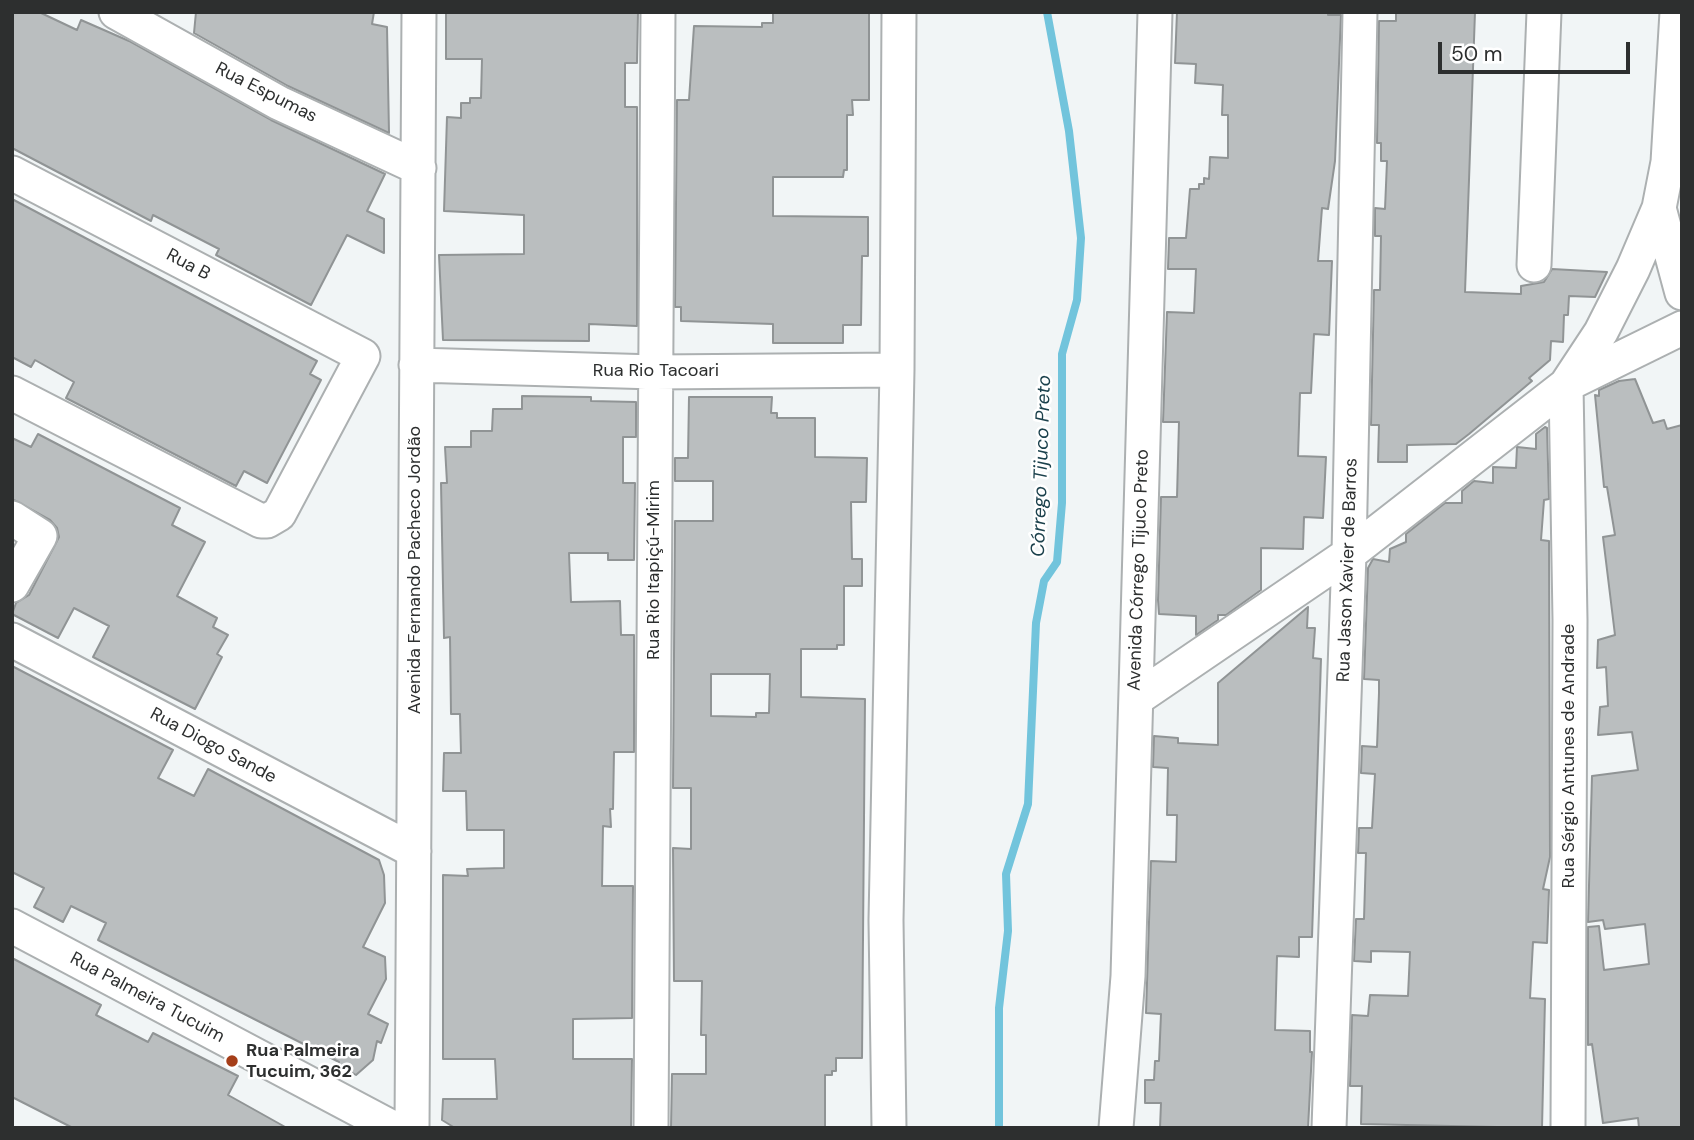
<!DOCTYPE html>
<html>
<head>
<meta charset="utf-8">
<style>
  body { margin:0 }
  #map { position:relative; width:1694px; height:1140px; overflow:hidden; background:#f1f5f6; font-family:"DM Sans",sans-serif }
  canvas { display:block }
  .frame { position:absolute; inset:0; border:14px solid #2d2f2f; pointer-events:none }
  .scale { position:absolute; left:1438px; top:42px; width:192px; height:32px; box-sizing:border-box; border:4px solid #2d2f2f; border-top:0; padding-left:9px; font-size:21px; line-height:24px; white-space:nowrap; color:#2d2f2f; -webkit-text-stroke:5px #fff; paint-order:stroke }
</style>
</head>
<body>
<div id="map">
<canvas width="1694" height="1140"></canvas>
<div class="frame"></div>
<div class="scale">50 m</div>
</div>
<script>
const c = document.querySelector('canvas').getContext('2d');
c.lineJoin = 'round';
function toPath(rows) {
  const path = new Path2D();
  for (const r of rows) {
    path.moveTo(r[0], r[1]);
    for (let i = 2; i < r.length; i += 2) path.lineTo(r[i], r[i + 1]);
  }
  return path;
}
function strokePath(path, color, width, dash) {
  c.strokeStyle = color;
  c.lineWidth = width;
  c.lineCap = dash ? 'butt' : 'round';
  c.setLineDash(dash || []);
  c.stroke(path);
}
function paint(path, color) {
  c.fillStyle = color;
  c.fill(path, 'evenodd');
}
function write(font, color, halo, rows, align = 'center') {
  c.font = font + ' "DM Sans",sans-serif';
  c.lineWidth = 5;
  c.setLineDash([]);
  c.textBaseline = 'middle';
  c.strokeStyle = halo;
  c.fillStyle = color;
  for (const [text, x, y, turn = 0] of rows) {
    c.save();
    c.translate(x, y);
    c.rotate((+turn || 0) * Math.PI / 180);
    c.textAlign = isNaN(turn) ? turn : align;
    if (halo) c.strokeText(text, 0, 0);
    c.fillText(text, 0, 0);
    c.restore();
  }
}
strokePath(toPath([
  [999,1128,999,1008,1008,931,1006,874,1028,804,1036,623,1044,581,1057,562,1062,503,1062,354,1077,300,1081,238,1069,131,1047,12]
]), '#72c4dc', 8);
const building = toPath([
  [12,12,39,12,77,30,81,20,129,41,271,120,385,174,367,211,384,219,384,253,347,235,311,305,216,255,219,249,153,215,151,221,12,148,12,12],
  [196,12,374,12,372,24,387,27,389,133,288,86,194,33,196,12],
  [446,12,638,12,637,63,625,63,625,107,637,107,637,326,589,324,589,341,443,340,439,255,524,254,524,215,444,211,447,117,461,118,461,103,470,103,470,98,481,98,482,59,446,59,446,12],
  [773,12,869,13,869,100,852,100,853,115,847,115,847,170,844,170,843,177,773,177,773,216,868,217,868,256,862,256,861,325,843,325,843,343,773,343,773,324,681,321,681,307,675,307,677,100,689,100,694,26,762,27,762,23,773,23,773,12],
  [1177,12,1328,12,1328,15,1341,15,1335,161,1328,209,1322,208,1318,261,1332,261,1329,335,1314,334,1311,393,1300,393,1298,456,1326,457,1323,518,1304,517,1303,549,1261,548,1261,590,1226,615,1218,615,1218,620,1196,635,1196,616,1159,614,1158,600,1161,497,1177,497,1179,422,1163,422,1167,312,1194,313,1196,269,1168,269,1169,238,1186,238,1190,189,1199,189,1199,184,1204,184,1204,178,1209,179,1210,157,1228,158,1228,115,1222,115,1223,85,1195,83,1196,64,1175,63,1177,12],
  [1396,12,1475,12,1465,292,1521,294,1521,286,1544,282,1552,269,1607,272,1595,297,1569,296,1568,315,1564,315,1563,342,1551,341,1550,360,1529,378,1532,381,1469,434,1456,444,1407,445,1407,462,1378,462,1379,425,1371,425,1374,290,1380,290,1381,236,1375,236,1375,208,1385,209,1387,161,1381,161,1381,143,1377,143,1379,21,1396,21,1396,12],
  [12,199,317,361,310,374,321,380,267,483,244,471,236,486,66,398,74,382,35,360,31,367,12,357,12,199],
  [1635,379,1653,423,1664,420,1667,429,1682,425,1682,1128,1639,1128,1638,1118,1603,1123,1592,1044,1588,1045,1588,927,1599,926,1604,970,1649,964,1645,924,1605,929,1603,920,1588,922,1592,776,1638,770,1632,732,1598,735,1600,707,1608,706,1606,667,1597,668,1598,640,1615,635,1603,537,1615,535,1607,487,1604,487,1595,395,1599,396,1599,390,1619,381,1635,379],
  [522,396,591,397,591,401,636,402,636,437,623,437,623,483,635,483,634,560,608,560,608,553,569,553,571,602,620,601,621,635,634,635,634,752,614,752,613,809,610,809,611,827,603,826,602,886,633,886,632,1018,573,1019,573,1059,632,1059,631,1128,455,1128,442,1120,443,1099,497,1099,495,1059,443,1059,443,875,468,876,467,869,504,868,504,830,467,830,466,791,443,791,444,753,461,753,460,714,451,714,450,637,444,638,441,483,447,483,445,447,471,447,471,431,492,431,493,409,522,409,522,396],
  [689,397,772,397,771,413,777,413,777,418,815,418,815,457,867,458,866,502,851,502,852,559,862,559,862,586,844,586,844,645,837,645,837,649,801,649,801,697,865,699,862,1058,836,1058,836,1071,832,1071,832,1075,825,1075,825,1128,671,1128,672,1074,706,1074,706,1035,701,1035,702,981,674,981,673,848,691,849,691,788,673,788,675,521,713,521,713,481,675,481,675,458,688,458,689,397],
  [711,674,770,674,769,713,756,713,756,717,711,716,711,674],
  [1545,427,1547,428,1549,499,1544,500,1541,540,1549,541,1550,857,1543,889,1549,890,1547,943,1533,942,1530,998,1545,999,1542,1128,1361,1124,1362,1086,1350,1086,1352,1015,1368,1016,1370,995,1408,996,1410,952,1371,951,1371,962,1354,961,1356,919,1364,919,1366,853,1358,853,1359,828,1372,828,1375,774,1361,773,1362,746,1377,747,1379,693,1379,680,1364,679,1368,568,1373,559,1389,562,1390,549,1406,542,1406,534,1445,503,1462,503,1462,491,1474,481,1493,483,1493,467,1516,468,1517,447,1536,449,1536,434,1545,427],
  [38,434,180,508,172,525,205,542,177,596,217,618,213,627,228,635,217,654,222,657,195,709,93,657,109,626,74,608,58,638,12,614,16,603,29,595,59,537,57,528,50,520,12,499,12,438,31,447,38,434],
  [1308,607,1307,628,1315,628,1313,658,1321,659,1312,937,1299,937,1299,957,1277,956,1275,1030,1310,1031,1310,1052,1312,1052,1308,1128,1160,1128,1161,1103,1145,1103,1145,1080,1154,1080,1155,1061,1159,1061,1161,1014,1146,1013,1151,861,1176,862,1177,815,1167,815,1168,768,1153,767,1154,736,1178,738,1178,743,1218,745,1218,683,1308,607],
  [12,666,173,750,158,778,194,796,208,769,379,860,384,875,385,903,363,947,385,957,386,979,368,1014,388,1024,381,1043,377,1041,373,1060,356,1075,338,1065,339,1062,98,940,106,923,71,906,63,922,34,907,44,888,12,872,12,666],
  [12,958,101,1005,96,1015,148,1042,153,1033,238,1076,228,1095,287,1128,73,1128,12,1097,12,958]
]);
paint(building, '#babebf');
strokePath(building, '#909495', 2);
const minor = toPath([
  [116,12,279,103,419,168],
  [1677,12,1668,162,1659,208,1682,293],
  [12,173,363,356,279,514,267,521,261,521,12,393],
  [1534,265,1544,12],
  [416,365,655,372,897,370],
  [12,518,40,536,12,585],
  [12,640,414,851],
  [1136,699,1349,554,1566,385,1682,328],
  [12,926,393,1128],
  [412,1128,419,12],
  [651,1128,658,12],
  [889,1128,886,920,897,370,899,12],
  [1116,1128,1128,976,1155,12],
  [1329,1128,1349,554,1360,12],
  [1568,1128,1570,620,1566,385,1601,332,1633,269,1659,208]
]);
strokePath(minor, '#acb0b1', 37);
strokePath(minor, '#fff', 33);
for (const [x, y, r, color] of [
  [232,1061,7,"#a53e19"]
]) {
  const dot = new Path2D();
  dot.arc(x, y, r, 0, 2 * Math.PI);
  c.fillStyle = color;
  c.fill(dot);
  strokePath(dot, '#fff', 2.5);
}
write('18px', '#2d2f2f', '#fff', [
  ["Rua Espumas",266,93,27],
  ["Rua B",188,265,28],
  ["Rua Rio Tacoari",656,371],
  ["Avenida Fernando Pacheco Jordão",415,570,-90],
  ["Rua Rio Itapiçú-Mirim",654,570,-90],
  ["Avenida Córrego Tijuco Preto",1139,570,-88],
  ["Rua Jason Xavier de Barros",1348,570,-88],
  ["Rua Diogo Sande",213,746,28],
  ["Rua Sérgio Antunes de Andrade",1569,756,-90],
  ["Rua Palmeira Tucuim",147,998,28]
]);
write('bold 18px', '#2d2f2f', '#fff', [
  ["Rua Palmeira",246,1051],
  ["Tucuim, 362",246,1072]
], 'left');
write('italic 19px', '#1b414c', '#fff', [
  ["Córrego Tijuco Preto",1042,466,-88]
]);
</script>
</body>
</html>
